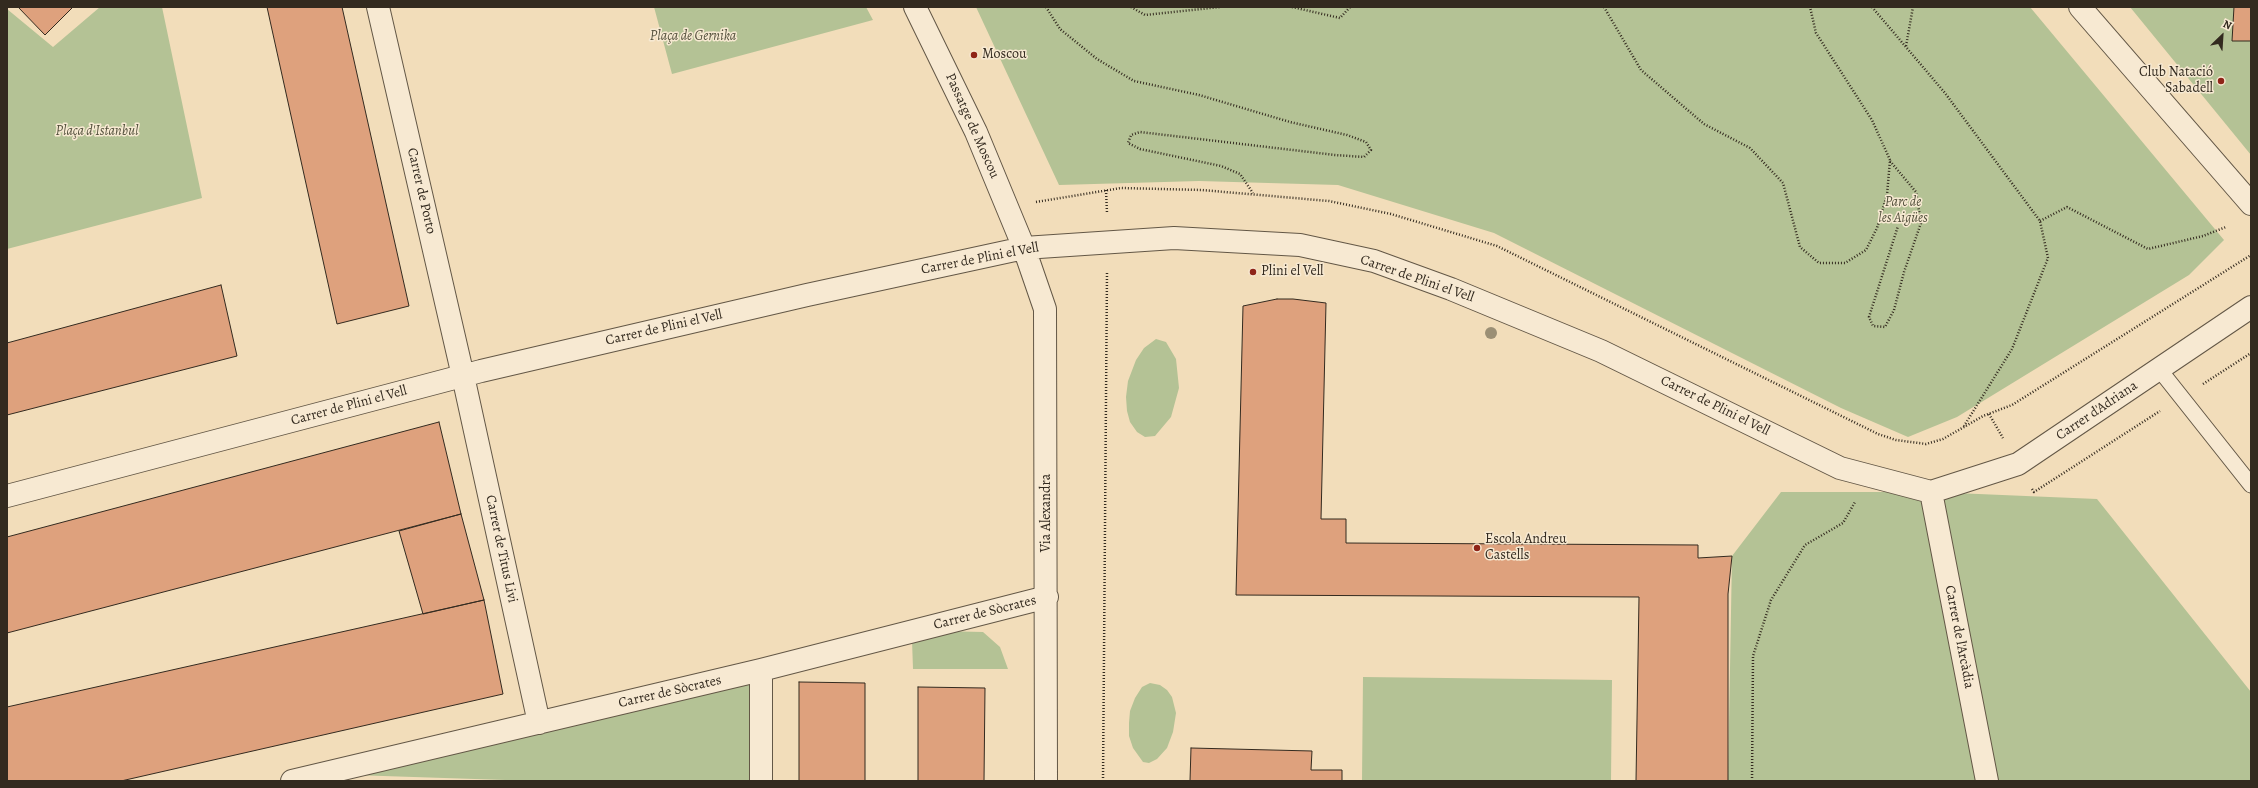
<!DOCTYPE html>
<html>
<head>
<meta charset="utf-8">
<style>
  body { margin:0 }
  #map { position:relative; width:2258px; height:788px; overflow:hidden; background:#f2ddba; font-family:Alegreya,serif }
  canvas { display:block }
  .frame { position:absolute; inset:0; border:8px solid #332a1f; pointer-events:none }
  .north { position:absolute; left:2202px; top:16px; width:40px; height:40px; -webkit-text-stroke:3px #f7e9d2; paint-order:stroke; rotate:25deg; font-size:11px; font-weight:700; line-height:16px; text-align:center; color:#332a1f }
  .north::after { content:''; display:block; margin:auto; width:14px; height:18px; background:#332a1f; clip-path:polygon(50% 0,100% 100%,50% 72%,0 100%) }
</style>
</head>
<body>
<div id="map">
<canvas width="2258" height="788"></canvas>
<div class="frame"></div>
<div class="north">N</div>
</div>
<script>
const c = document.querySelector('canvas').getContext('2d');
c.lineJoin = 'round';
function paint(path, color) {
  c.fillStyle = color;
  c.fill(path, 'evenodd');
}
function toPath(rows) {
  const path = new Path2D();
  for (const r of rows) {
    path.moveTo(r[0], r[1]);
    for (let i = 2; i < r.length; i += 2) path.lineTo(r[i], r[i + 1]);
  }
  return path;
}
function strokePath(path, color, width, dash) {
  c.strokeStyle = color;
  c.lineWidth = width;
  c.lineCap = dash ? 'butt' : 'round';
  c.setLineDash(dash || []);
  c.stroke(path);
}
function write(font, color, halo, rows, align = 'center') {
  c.font = font + ' Alegreya,serif';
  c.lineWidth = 3;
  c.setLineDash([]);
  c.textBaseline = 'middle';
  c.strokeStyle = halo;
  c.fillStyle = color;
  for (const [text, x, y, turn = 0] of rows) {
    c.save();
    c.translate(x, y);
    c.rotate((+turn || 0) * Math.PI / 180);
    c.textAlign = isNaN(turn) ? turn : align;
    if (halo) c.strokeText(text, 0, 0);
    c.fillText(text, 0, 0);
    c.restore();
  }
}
paint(toPath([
  [100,7,162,7,202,198,7,249,7,9,53,47],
  [654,7,866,7,873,20,672,74],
  [976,7,2030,7,2224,240,2189,275,1957,417,1908,437,1841,408,1494,233,1338,185,1199,181,1059,185],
  [2130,7,2251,7,2251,155],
  [1156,339,1166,342,1176,359,1179,388,1171,417,1155,436,1145,437,1137,432,1130,422,1127,411,1126,397,1128,381,1136,360,1144,348],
  [1781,492,1931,492,2097,499,2251,692,2251,781,1728,781,1732,556],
  [940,631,983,632,1000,647,1008,669,913,669,912,640],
  [761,670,761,781,536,781,322,774],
  [1363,677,1612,680,1611,781,1362,781],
  [1150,683,1160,685,1167,690,1172,697,1176,713,1173,732,1167,748,1157,759,1149,763,1143,762,1133,748,1129,736,1129,723,1130,711,1135,698,1142,687]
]), '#b4c295');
const building = toPath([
  [18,7,73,7,45,35,18,7],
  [267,7,342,7,409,306,337,324,267,7],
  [2234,7,2251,7,2251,41,2232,41,2234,7],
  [221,285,237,356,7,415,7,343,221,285],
  [1277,299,1293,299,1326,303,1321,519,1346,519,1346,543,1698,545,1698,558,1732,556,1728,594,1728,781,1636,781,1639,597,1236,595,1243,306,1277,299],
  [439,422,461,514,7,633,7,537,439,422],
  [461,514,484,600,423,614,399,531,461,514],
  [484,600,503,694,121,781,7,781,7,707,484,600],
  [799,682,865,683,865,781,799,781,799,682],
  [918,687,985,688,984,781,918,781,918,687],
  [1191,748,1312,751,1311,770,1342,770,1342,781,1190,781,1191,748]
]);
paint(building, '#dea17d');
strokePath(building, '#332a1f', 1);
const lane = toPath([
  [2159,369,2251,485]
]);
const street = toPath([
  [378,7,463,376,539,723],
  [915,7,976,132,1024,248,1045,309,1046,781],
  [2080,7,2251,204],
  [1931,492,2018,464,2251,307],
  [1931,492,1987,781],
  [7,496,481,371,807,295,1024,248,1174,238,1300,245,1374,261,1451,289,1601,351,1840,468,1931,492],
  [761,670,761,781],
  [292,781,761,670,1047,597]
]);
strokePath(lane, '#635746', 17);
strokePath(street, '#635746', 24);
strokePath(toPath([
  [1046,7,1060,29,1097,59,1134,81,1199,95,1290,122,1347,135,1366,142,1371,150,1364,157,1335,155,1140,132,1131,135,1128,143,1140,149,1221,166,1240,174,1253,193],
  [1131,7,1145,15,1220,7],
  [1292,7,1340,18,1350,7],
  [1604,7,1641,70,1704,124,1750,148,1783,183,1800,247,1819,263,1845,263,1866,250,1877,228,1887,195,1890,160,1872,120,1816,33,1810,7],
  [1872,7,1945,93,2040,221,2048,258,2012,349,1964,426],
  [1906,46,1913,7],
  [1890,161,1916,192,1921,223,1904,272,1894,310,1885,327,1873,326,1869,317,1898,226],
  [1106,190,1107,213],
  [1036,202,1121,188,1202,190,1329,201,1391,214,1497,246,1878,434,1896,440,1926,444,1943,439,1983,416,2012,405,2251,255],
  [2040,221,2067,207,2148,249,2203,236,2226,227],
  [2203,384,2251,353],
  [1989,414,2003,438],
  [2032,489,2034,492,2160,411],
  [1103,781,1107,272],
  [1752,781,1753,656,1771,600,1805,545,1843,523,1855,502]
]), '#332a1f', 2.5, [1, 2]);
strokePath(lane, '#f7e9d2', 15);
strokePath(street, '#f7e9d2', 22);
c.fillStyle = '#9b8f75';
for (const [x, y] of [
  [1491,333]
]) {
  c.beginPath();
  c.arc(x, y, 6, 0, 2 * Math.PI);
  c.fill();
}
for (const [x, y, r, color] of [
  [974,55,4,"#8f2418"],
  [2221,81,4,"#8f2418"],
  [1253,272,4,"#8f2418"],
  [1477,548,4,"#8f2418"]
]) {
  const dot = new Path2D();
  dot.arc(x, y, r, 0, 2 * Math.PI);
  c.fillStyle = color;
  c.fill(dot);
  strokePath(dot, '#f7e9d2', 1.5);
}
write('italic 14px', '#53503c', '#f7e9d2', [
  ["Plaça de Gernika",693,37],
  ["Plaça d'Istanbul",97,132],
  ["Parc de",1903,203],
  ["les Aigües",1903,219]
]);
write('14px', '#332a1f', '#f7e9d2', [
  ["Moscou",982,55],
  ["Club Natació",2213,73,"right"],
  ["Sabadell",2213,89,"right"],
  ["Plini el Vell",1261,272],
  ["Escola Andreu",1485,540],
  ["Castells",1485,556]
], 'left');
write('14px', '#332a1f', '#f7e9d2', [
  ["Passatge de Moscou",972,126,66],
  ["Carrer de Porto",421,191,77],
  ["Carrer de Plini el Vell",980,259,-11],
  ["Carrer de Plini el Vell",1417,279,19],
  ["Carrer de Plini el Vell",664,328,-13],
  ["Carrer de Plini el Vell",349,406,-15],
  ["Carrer de Plini el Vell",1715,406,26],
  ["Carrer d'Adriana",2097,411,-34],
  ["Via Alexandra",1047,513,-90],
  ["Carrer de Titus Livi",501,549,78],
  ["Carrer de Sòcrates",985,613,-14],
  ["Carrer de l'Arcàdia",1959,637,79],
  ["Carrer de Sòcrates",670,692,-13]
]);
</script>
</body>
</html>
